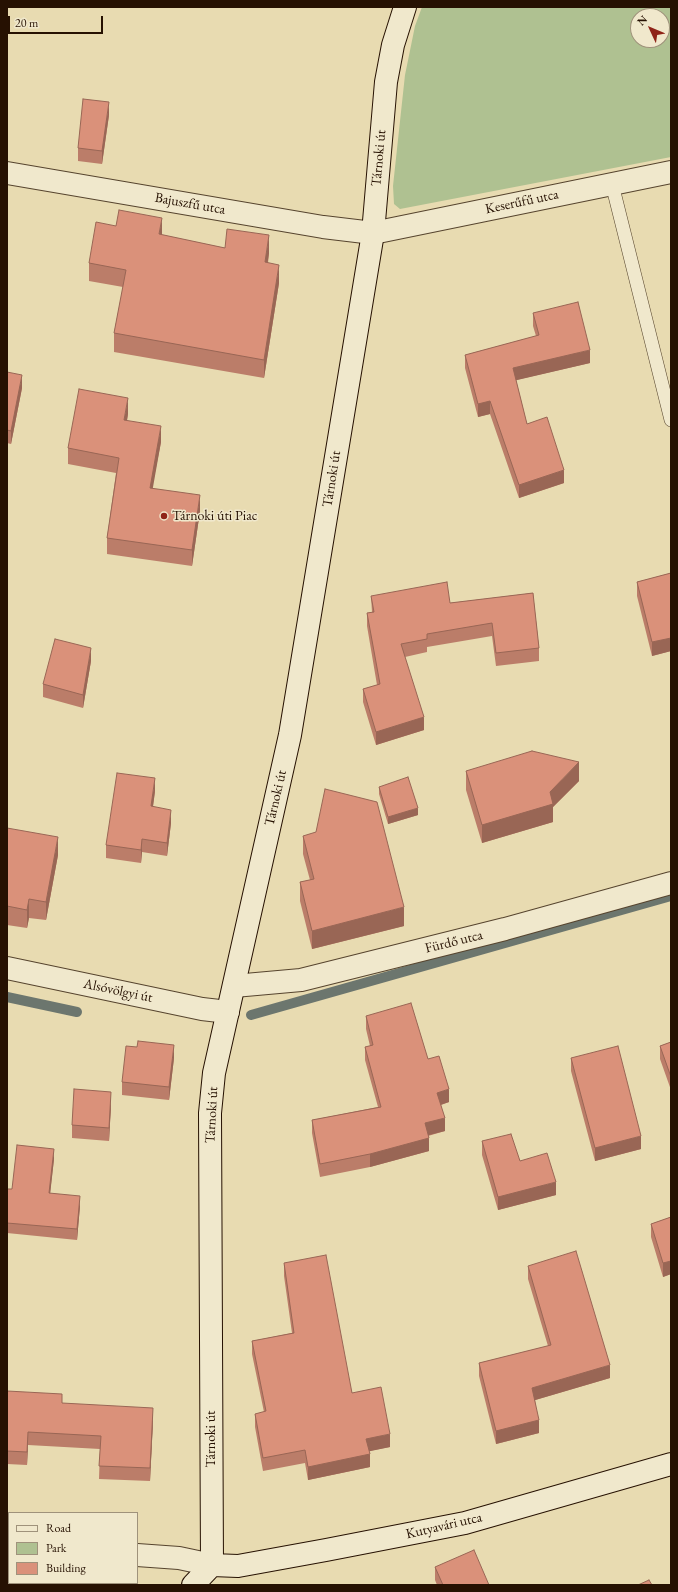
<!DOCTYPE html>
<html>
<head>
<meta charset="utf-8">
<style>
  body { margin:0 }
  #map { position:relative; width:678px; height:1592px; overflow:hidden; background:#e8dbb1; font-family:"EB Garamond",serif }
  canvas { display:block }
  .frame { position:absolute; inset:0; border:8px solid #261102; pointer-events:none }
  .legend { position:absolute; left:8px; top:1512px; width:130px; height:72px; box-sizing:border-box; background:#f0e8cc; border:1px solid #9f927b; margin:0; padding:5px 7px; list-style:none; font-size:12px; color:#261102 }
  .legend li { display:flex; align-items:center; gap:8px; height:20px }
  .legend b { width:20px; border:1px solid #9f927b }
  .north { position:absolute; left:630px; top:8px; width:40px; height:40px; box-sizing:border-box; background:#f0e8cc; border:1px solid #9f927b; border-radius:50%; rotate:314deg; font-size:11px; font-weight:700; line-height:16px; text-align:center; color:#261102 }
  .north::after { content:''; display:block; margin:auto; width:14px; height:18px; background:#8f2418; clip-path:polygon(50% 0,100% 100%,50% 72%,0 100%) }
  .scale { position:absolute; left:8px; top:16px; width:95px; height:18px; box-sizing:border-box; border:2px solid #261102; border-top:0; padding-left:5px; font-size:12px; line-height:14px; white-space:nowrap; color:#261102; -webkit-text-stroke:3px #f0e8cc; paint-order:stroke }
</style>
</head>
<body>
<div id="map">
<canvas width="678" height="1592"></canvas>
<div class="frame"></div>
<ul class="legend">
<li><b style="height:5px;background:#f0e8cc"></b>Road</li>
<li><b style="height:11px;background:#afc191"></b>Park</li>
<li><b style="height:11px;background:#da917a"></b>Building</li>
</ul>
<div class="north">N</div>
<div class="scale">20 m</div>
</div>
<script>
const c = document.querySelector('canvas').getContext('2d');
c.lineJoin = 'round';
function paint(path, color) {
  c.fillStyle = color;
  c.fill(path, 'evenodd');
}
function toPath(rows) {
  const path = new Path2D();
  for (const r of rows) {
    path.moveTo(r[0], r[1]);
    for (let i = 2; i < r.length; i += 2) path.lineTo(r[i], r[i + 1]);
  }
  return path;
}
function strokePath(path, color, width, dash) {
  c.strokeStyle = color;
  c.lineWidth = width;
  c.lineCap = dash ? 'butt' : 'round';
  c.setLineDash(dash || []);
  c.stroke(path);
}
function write(font, color, halo, rows, align = 'center') {
  c.font = font + ' "EB Garamond",serif';
  c.lineWidth = 3;
  c.setLineDash([]);
  c.textBaseline = 'middle';
  c.strokeStyle = halo;
  c.fillStyle = color;
  for (const [text, x, y, turn = 0] of rows) {
    c.save();
    c.translate(x, y);
    c.rotate((+turn || 0) * Math.PI / 180);
    c.textAlign = isNaN(turn) ? turn : align;
    if (halo) c.strokeText(text, 0, 0);
    c.fillText(text, 0, 0);
    c.restore();
  }
}
paint(toPath([
  [422,7,671,7,671,157,400,209,394,204,393,186,405,75,415,26],
  [638,16,662,16,662,40,638,40]
]), '#afc191');
strokePath(toPath([
  [7,997,77,1012],
  [251,1015,671,896]
]), '#6c766e', 10);
const lane = toPath([
  [612,184,671,420]
]);
const street = toPath([
  [7,173,323,227,373,233,671,172],
  [7,968,202,1009,228,1012],
  [234,986,301,980,505,929,671,883],
  [7,1546,9,1546],
  [137,1555,179,1558,212,1565]
]);
const secondary = toPath([
  [212,1565,238,1566,326,1550,465,1523,671,1464],
  [193,1585,212,1565,210,1113,214,1073,290,735,373,233,386,82,393,45,405,7]
]);
strokePath(lane, '#56442e', 14);
strokePath(street, '#56442e', 24);
strokePath(secondary, '#261102', 24);
strokePath(lane, '#f0e8cc', 13);
strokePath(street, '#f0e8cc', 22);
strokePath(secondary, '#f0e8cc', 22);
paint(toPath([
  [109,115,102,164,78,161,78,148],
  [162,235,225,248,269,253,268,263,279,283,264,378,114,352,114,333,123,287,89,281,89,263],
  [533,313,590,363,516,380,527,424,564,483,519,498,490,414,478,417,465,368,465,355,536,336,533,326],
  [7,372,22,388,11,444,7,443],
  [128,414,127,421,161,442,152,488,200,511,192,566,107,554,107,538,116,473,68,464,68,448],
  [671,573,671,651,652,656,637,596,637,582],
  [533,593,539,648,539,661,496,666,492,636,427,647,427,652,405,657,424,730,376,745,363,702,363,689,377,685,367,626,367,613,372,612,371,596,450,603],
  [91,661,83,708,43,697,43,684],
  [466,771,579,781,553,807,553,822,482,843,466,790],
  [379,787,418,815,388,824,379,794],
  [155,791,153,807,171,823,167,856,142,852,141,863,106,858,106,845],
  [7,828,58,855,46,920,29,918,27,928,7,925],
  [303,836,404,926,312,949,300,901,300,882,310,880,303,854],
  [366,1016,428,1059,449,1102,441,1105,445,1131,428,1136,429,1151,370,1167,320,1177,312,1133,312,1120,378,1107,365,1060,365,1047,370,1046,366,1029],
  [671,1042,671,1090,660,1059,660,1046],
  [174,1058,169,1100,122,1095,122,1082],
  [571,1058,641,1149,595,1161,571,1071],
  [111,1105,109,1141,72,1138,72,1125],
  [482,1141,520,1161,556,1195,498,1210,482,1155],
  [54,1159,50,1193,80,1206,77,1240,7,1233,7,1192,12,1189],
  [671,1217,671,1274,663,1277,651,1237,651,1224],
  [284,1263,352,1393,390,1447,369,1451,370,1467,308,1480,305,1463,263,1471,255,1427,255,1414,264,1412,252,1354,252,1341,292,1333,284,1276],
  [528,1266,610,1378,535,1400,539,1433,496,1444,479,1376,479,1363,548,1346,528,1279],
  [7,1391,62,1403,153,1421,150,1481,99,1479,100,1449,28,1445,27,1465,7,1464],
  [435,1567,489,1585,437,1585,435,1580]
]), '#bb7d69');
paint(toPath([
  [109,102,109,115,102,164,102,151],
  [162,218,162,237,159,234],
  [269,235,269,253,265,280,265,262],
  [279,265,279,283,264,378,264,360],
  [590,350,590,363,513,381,513,368],
  [22,375,22,388,11,444,11,431],
  [128,398,128,414,124,436,124,420],
  [490,401,490,414,478,417,478,404],
  [161,426,161,442,150,504,150,488],
  [564,470,564,483,519,498,519,485],
  [200,495,200,511,192,566,192,550],
  [671,638,671,651,652,656,652,642],
  [91,648,91,661,83,708,83,695],
  [424,717,424,730,376,745,376,732],
  [579,762,579,781,553,807,553,822,482,843,482,825,550,792],
  [155,778,155,791,151,820,151,806],
  [418,808,418,815,388,824,388,817],
  [171,810,171,823,167,856,167,843],
  [58,837,58,855,46,920,46,902],
  [142,839,142,852,141,863,141,850],
  [29,899,29,918,27,928,27,910],
  [404,907,404,926,312,949,312,931],
  [174,1045,174,1058,169,1100,169,1087],
  [449,1089,449,1102,437,1106,437,1093],
  [111,1092,111,1105,109,1141,109,1128],
  [445,1118,445,1131,425,1136,425,1123],
  [641,1136,641,1149,595,1161,595,1148],
  [429,1138,429,1151,370,1167,370,1154],
  [54,1149,54,1159,49,1204,49,1193],
  [556,1182,556,1195,498,1210,498,1197],
  [80,1196,80,1206,77,1240,77,1229],
  [671,1261,671,1274,663,1277,663,1263],
  [610,1365,610,1378,532,1401,532,1388],
  [153,1408,153,1421,150,1481,150,1468],
  [539,1420,539,1433,496,1444,496,1431],
  [28,1432,28,1445,27,1465,27,1452],
  [390,1434,390,1447,366,1452,366,1439],
  [370,1454,370,1467,308,1480,308,1467]
]), '#965');
const building = toPath([
  [83,99,109,102,102,151,78,148,83,99],
  [119,210,162,218,159,234,225,248,227,229,269,235,265,262,279,265,264,360,114,333,126,270,89,263,96,222,116,226,119,210],
  [578,302,590,350,513,368,527,424,547,417,564,470,519,485,490,401,478,404,465,355,539,335,533,313,578,302],
  [7,372,22,375,11,431,7,430,7,372],
  [79,389,128,398,124,420,161,426,150,488,200,495,192,550,107,538,119,458,68,448,79,389],
  [671,573,671,638,652,642,637,582,671,573],
  [447,582,450,603,533,593,539,648,496,653,492,623,427,634,427,639,401,644,424,717,376,732,363,689,380,684,367,613,374,612,371,596,447,582],
  [55,639,91,648,83,695,43,684,55,639],
  [532,751,579,762,550,792,553,804,482,825,466,771,532,751],
  [117,773,155,778,151,806,171,810,167,843,142,839,141,850,106,845,117,773],
  [408,777,418,808,388,817,379,787,408,777],
  [325,789,377,802,404,907,312,931,300,882,314,879,303,836,316,832,325,789],
  [7,828,58,837,46,902,29,899,27,910,7,906,7,828],
  [411,1003,428,1059,439,1056,449,1089,437,1093,445,1118,425,1123,429,1138,370,1154,320,1164,312,1120,381,1107,365,1047,373,1045,366,1016,411,1003],
  [138,1041,174,1045,169,1087,122,1082,126,1046,137,1047,138,1041],
  [671,1042,671,1077,660,1046,671,1042],
  [618,1046,641,1136,595,1148,571,1058,618,1046],
  [74,1089,111,1092,109,1128,72,1125,74,1089],
  [511,1134,520,1161,547,1153,556,1182,498,1197,482,1141,511,1134],
  [17,1145,54,1149,49,1193,80,1196,77,1229,7,1223,7,1189,12,1189,17,1145],
  [671,1217,671,1261,663,1263,651,1224,671,1217],
  [576,1251,610,1365,532,1388,539,1420,496,1431,479,1363,551,1345,528,1266,576,1251],
  [326,1255,352,1393,381,1387,390,1434,366,1439,370,1454,308,1467,305,1450,263,1458,255,1414,266,1411,252,1341,294,1333,284,1263,326,1255],
  [7,1391,62,1394,62,1403,153,1408,150,1468,99,1466,101,1436,28,1432,27,1452,7,1451,7,1391],
  [474,1550,489,1585,443,1585,435,1567,474,1550],
  [649,1580,652,1585,638,1585,649,1580]
]);
paint(building, '#da917a');
strokePath(building, '#965', 1);
for (const [x, y, r, color] of [
  [164,516,4,"#8f2418"]
]) {
  const dot = new Path2D();
  dot.arc(x, y, r, 0, 2 * Math.PI);
  c.fillStyle = color;
  c.fill(dot);
  strokePath(dot, '#f0e8cc', 1.5);
}
write('14px', '#261102', '#f0e8cc', [
  ["Tárnoki út",379,158,-85],
  ["Keserűfű utca",522,202,-12],
  ["Bajuszfű utca",190,204,10],
  ["Tárnoki út",332,479,-81],
  ["Tárnoki út",276,798,-77],
  ["Fürdő utca",454,942,-14],
  ["Alsóvölgyi út",118,991,12],
  ["Tárnoki út",212,1115,-87],
  ["Tárnoki út",211,1439,-90],
  ["Kutyavári utca",444,1526,-13]
]);
write('14px', '#261102', '#f0e8cc', [
  ["Tárnoki úti Piac",172,516]
], 'left');
</script>
</body>
</html>
